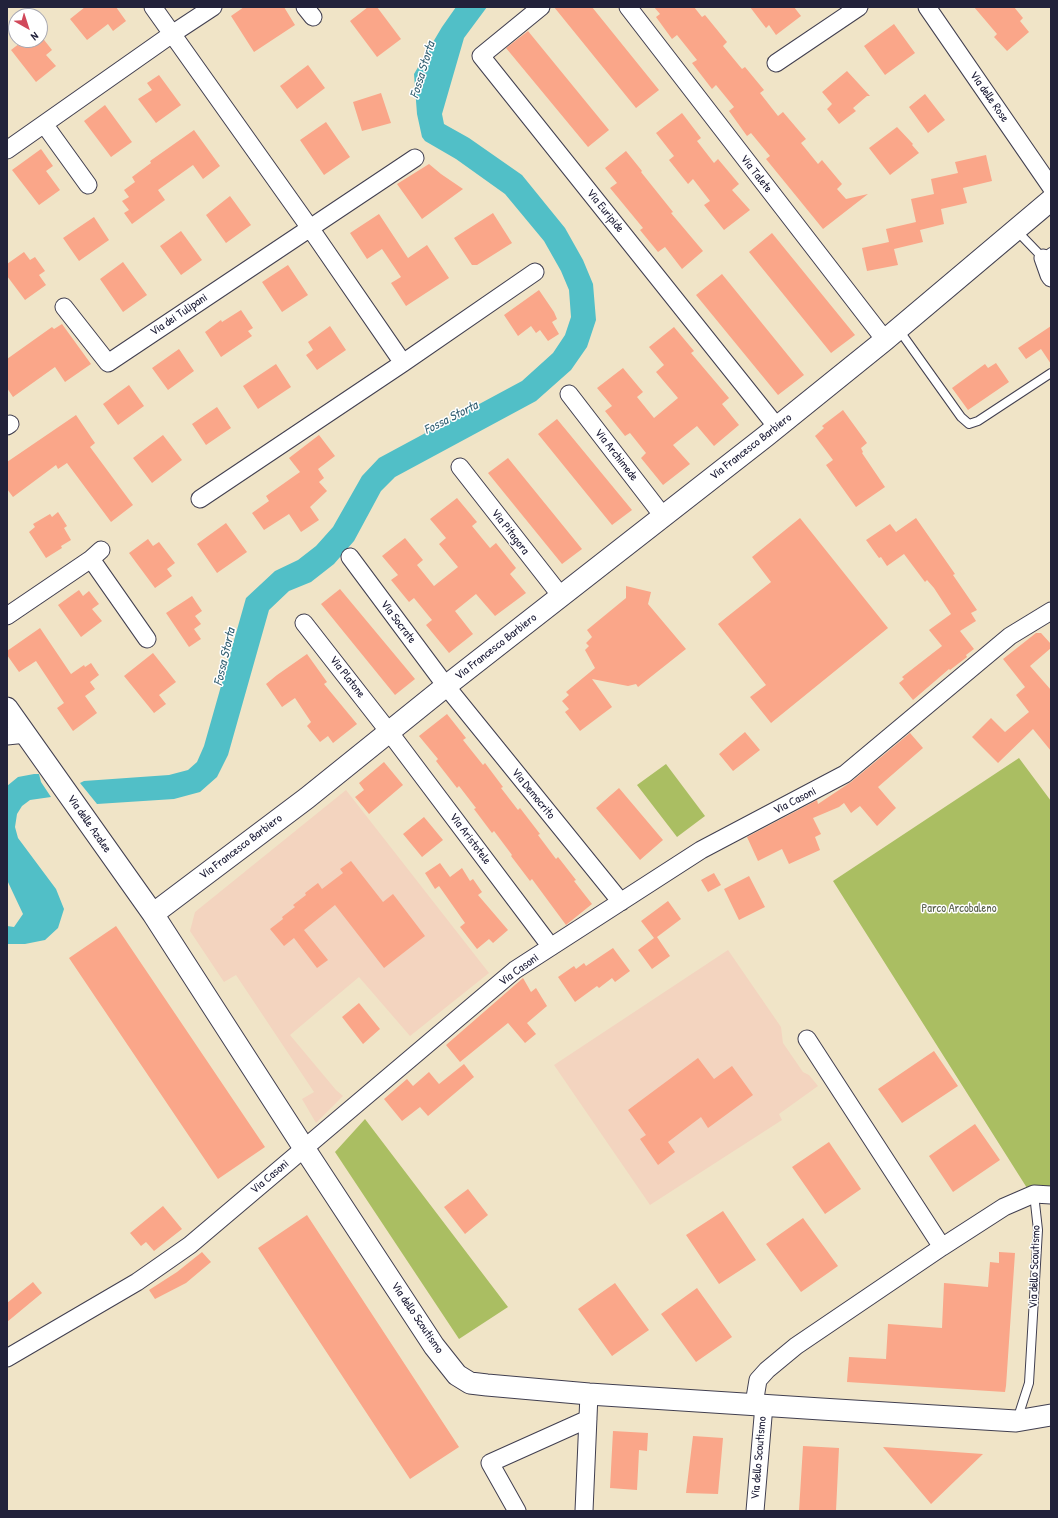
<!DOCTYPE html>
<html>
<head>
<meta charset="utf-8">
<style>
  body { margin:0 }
  #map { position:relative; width:1058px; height:1518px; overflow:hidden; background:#f0e4c7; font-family:"Patrick Hand",sans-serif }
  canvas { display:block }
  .frame { position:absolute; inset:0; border:8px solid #22223b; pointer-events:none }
  .north { position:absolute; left:8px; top:8px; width:40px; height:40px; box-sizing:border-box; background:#fff; border:1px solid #a7a7b1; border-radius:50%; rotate:141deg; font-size:11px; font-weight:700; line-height:16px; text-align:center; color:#22223b }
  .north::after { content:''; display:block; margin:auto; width:14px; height:18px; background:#d1495b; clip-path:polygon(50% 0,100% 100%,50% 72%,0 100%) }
</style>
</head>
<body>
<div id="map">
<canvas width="1058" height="1518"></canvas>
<div class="frame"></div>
<div class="north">N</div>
</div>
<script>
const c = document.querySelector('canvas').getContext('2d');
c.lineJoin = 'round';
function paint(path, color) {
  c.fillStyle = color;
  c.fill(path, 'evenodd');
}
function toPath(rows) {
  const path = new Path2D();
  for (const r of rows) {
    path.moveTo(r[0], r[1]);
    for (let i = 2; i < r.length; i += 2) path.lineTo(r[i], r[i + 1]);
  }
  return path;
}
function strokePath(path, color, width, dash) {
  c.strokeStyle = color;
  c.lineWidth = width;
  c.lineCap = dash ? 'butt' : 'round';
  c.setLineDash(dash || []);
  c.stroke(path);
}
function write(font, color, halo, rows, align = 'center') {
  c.font = font + ' "Patrick Hand",sans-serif';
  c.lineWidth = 3;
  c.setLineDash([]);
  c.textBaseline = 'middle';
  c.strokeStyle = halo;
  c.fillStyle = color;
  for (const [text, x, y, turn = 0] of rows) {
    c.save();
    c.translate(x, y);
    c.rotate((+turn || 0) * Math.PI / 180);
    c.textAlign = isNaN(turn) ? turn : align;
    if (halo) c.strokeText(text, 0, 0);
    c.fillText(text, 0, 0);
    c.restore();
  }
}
paint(toPath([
  [346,790,489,973,410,1036,359,977,290,1035,336,1090,343,1096,316,1123,302,1099,314,1092,236,975,224,982,190,931,195,912],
  [728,950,781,1027,783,1043,803,1072,809,1075,818,1086,779,1114,782,1120,650,1205,554,1065]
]), '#f3d4bf');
paint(toPath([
  [1019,758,1051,801,1051,1189,1027,1188,833,881],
  [666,764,705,816,677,837,637,785],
  [365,1119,508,1307,459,1339,335,1152]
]), '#aabe62');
paint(toPath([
  [456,7,487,7,464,38,442,114,444,124,469,138,522,175,565,228,583,260,593,284,596,320,587,347,571,370,536,401,395,477,381,491,354,541,334,564,311,582,289,591,269,610,228,755,217,777,200,792,174,799,97,804,80,783,84,781,169,775,188,770,197,762,204,746,246,598,275,571,298,560,316,546,333,527,362,476,379,458,522,381,553,353,565,335,571,317,569,290,561,271,544,241,505,194,456,159,425,141,422,137,417,114,414,74,442,27],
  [34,774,39,774,41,782,51,797,30,800,22,806,17,814,15,827,18,838,56,889,64,909,58,928,45,940,25,944,7,944,7,926,14,927,23,914,7,880,7,786,18,777]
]), '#51bfc7');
paint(toPath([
  [85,7,116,7,126,21,113,31,108,24,87,40,70,19],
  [244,7,284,7,295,25,254,52,231,16],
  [368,7,377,7,401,39,377,57,350,21],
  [554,7,592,7,659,90,636,108],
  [654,7,694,7,702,17,705,15,727,42,723,46,742,69,745,67,764,90,760,93,778,116,783,112,806,139,801,143,818,164,822,160,842,184,837,189,846,199,868,194,823,229,766,159,770,156,751,133,747,136,729,111,734,107,716,85,712,89,692,63,697,60,677,35,672,39,656,17,660,14],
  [750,7,794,7,801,16,776,35,769,25,766,28],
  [974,7,1014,7,1023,18,1020,21,1029,32,1007,51,994,37,997,34],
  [894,24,915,53,885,75,864,46],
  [528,31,609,130,588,147,506,48],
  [40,36,41,36,52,50,46,55,56,66,36,82,11,50,24,40,40,40],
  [308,65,325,88,297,109,280,86],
  [847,71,870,96,867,96,853,108,856,111,839,124,827,109,832,104,822,92],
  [159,75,181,105,156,123,138,99,152,90,147,83],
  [381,93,391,123,362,131,353,102],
  [925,94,945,120,928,133,909,107],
  [105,105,132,142,111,157,84,121],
  [682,113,701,138,697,141,714,163,718,159,739,184,732,190,750,210,724,230,704,205,710,201,693,179,688,184,669,160,674,156,656,133],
  [326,122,350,157,324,175,300,140],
  [897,127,913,144,912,145,919,153,890,175,869,148],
  [194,130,220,166,203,179,193,165,158,190,165,200,132,224,124,213,129,210,122,201,129,197,124,190,135,182,132,177,151,163,150,161],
  [41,149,53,166,46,171,60,190,39,205,12,170],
  [626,151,642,171,641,172,673,212,671,213,703,251,682,269,665,247,658,252,640,230,643,228,610,188,617,183,605,168],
  [986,155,992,181,963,188,967,203,941,209,944,224,920,230,923,242,894,249,898,265,867,271,862,248,889,242,886,229,916,222,911,199,934,194,931,179,958,173,955,162],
  [429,164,441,174,463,189,422,219,397,184],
  [230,196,251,225,226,243,206,215],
  [493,213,512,243,477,265,472,265,454,238],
  [379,214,408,258,427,245,449,278,406,306,391,283,401,277,382,249,367,259,350,233],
  [94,217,109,240,79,261,63,238],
  [181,231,202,260,181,275,160,246],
  [772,233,855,335,831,353,749,252],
  [24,252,30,260,35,257,45,271,39,275,46,285,25,300,7,276,7,264],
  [123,262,147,295,123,312,100,279],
  [288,265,308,295,282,312,262,282],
  [722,274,804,375,778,395,696,295],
  [539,290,554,312,557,319,552,322,559,334,548,341,540,330,536,333,531,326,518,336,504,315],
  [241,310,253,328,248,331,252,336,221,357,205,332,221,320,222,322],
  [62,324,91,364,65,382,55,367,13,397,7,388,7,359,52,327,54,329],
  [330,326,346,350,317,370,306,355,313,350,308,342],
  [1051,326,1051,364,1041,349,1026,359,1018,348],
  [674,327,694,351,691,353,729,398,722,404,739,425,714,446,697,426,673,445,690,464,663,485,641,458,646,453,630,433,625,436,605,411,612,406,597,388,623,368,643,392,637,397,654,418,678,398,656,372,664,365,649,347],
  [179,349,194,371,168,390,152,368],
  [996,363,1009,382,968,410,952,388,985,364,988,368],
  [276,364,291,387,258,409,243,386],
  [129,385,144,406,118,425,103,404],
  [217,407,231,428,206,445,192,424],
  [843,410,867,443,861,448,863,452,862,453,885,487,856,507,826,465,833,460,815,436,824,428,822,426],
  [76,415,95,443,90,447,133,505,111,522,67,463,58,469,56,465,13,497,7,489,7,462],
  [557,419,632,510,612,525,538,434],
  [163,435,182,460,152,483,133,458],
  [319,435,335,456,318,469,324,478,319,482,327,491,310,507,319,520,301,532,289,514,264,530,252,513,269,501,266,496,300,472,289,458],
  [508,458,582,549,562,564,488,473],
  [457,498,477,522,472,526,490,548,496,543,516,568,510,574,526,593,495,616,476,594,455,611,473,634,449,653,426,625,432,620,414,598,409,602,391,580,398,575,382,556,405,538,423,560,417,565,434,586,458,567,439,544,446,538,430,519],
  [58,512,67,526,64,528,71,540,61,546,62,548,46,558,29,532,35,527,33,524,50,514,52,517],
  [800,518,888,628,771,723,750,697,766,685,718,624,771,582,752,557],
  [916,518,955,574,953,575,977,610,971,613,976,621,960,631,974,649,966,655,967,657,950,670,949,669,913,700,899,683,904,679,902,677,942,646,929,630,951,614,934,588,927,580,925,582,904,554,887,566,881,557,879,558,866,540,890,524,896,532],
  [226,523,247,552,217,573,197,544],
  [148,539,153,546,159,542,175,563,167,569,172,576,155,588,129,553],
  [626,586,651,592,648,604,686,649,638,687,636,684,628,686,592,679,612,707,580,731,565,712,569,709,562,701,569,695,566,692,595,668,585,650,589,646,586,643,592,637,587,630,626,598],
  [340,589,415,679,395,695,321,604],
  [79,590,83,596,89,591,99,604,92,609,102,621,81,637,58,605],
  [192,596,202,611,195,616,201,624,194,629,201,639,189,647,166,613],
  [40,628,71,674,84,665,85,667,91,663,99,675,90,682,95,689,85,696,97,713,73,731,57,708,64,703,36,661,19,672,7,655,7,651],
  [1036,633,1041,633,1051,644,1051,648,1030,666,1051,690,1051,751,1033,729,998,763,972,737,991,718,1005,732,1029,712,1016,695,1025,687,1003,659],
  [153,653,176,682,159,695,166,704,154,713,124,676],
  [307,654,327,682,324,684,357,724,333,743,328,736,320,742,307,726,311,722,295,698,282,707,266,684,277,675],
  [447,714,466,738,463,740,483,765,485,763,503,787,501,788,518,810,520,808,540,834,538,835,556,859,558,857,576,880,574,881,592,904,566,925,532,879,530,881,511,856,512,855,494,831,492,833,474,809,476,808,459,786,457,788,436,761,438,759,419,736],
  [745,732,760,750,733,771,719,754],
  [910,733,923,748,878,787,896,808,877,826,860,806,851,813,844,803,839,807,813,818,821,834,815,837,820,850,789,864,782,849,758,861,747,837,817,800,818,804,851,782],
  [384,762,403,785,369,814,355,797,364,790,359,783],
  [619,788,663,840,640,860,596,808],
  [424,817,443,840,422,857,403,834],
  [351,861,383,902,393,894,425,936,384,968,335,905,304,930,328,960,317,968,294,938,284,946,270,929,283,919,282,917,295,907,293,905,306,895,305,893,318,883,322,889,343,873,340,869],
  [440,863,450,877,462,868,470,881,473,879,482,892,478,895,508,930,493,943,489,939,477,949,460,927,465,923,439,886,435,889,425,873],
  [714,873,721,885,708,892,701,880],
  [749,876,765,907,739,920,724,889],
  [668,901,681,919,657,937,670,956,652,969,638,950,654,938,641,921],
  [116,926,265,1147,218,1179,69,958],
  [613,948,630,971,615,982,612,978,599,988,597,986,575,1002,558,977,574,966,576,969,584,963,586,966],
  [523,978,531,992,536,988,547,1006,527,1023,536,1034,525,1043,508,1023,460,1062,446,1045],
  [359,1003,380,1029,363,1044,342,1017],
  [934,1051,958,1086,902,1123,878,1089],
  [698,1058,714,1079,732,1066,753,1095,708,1128,701,1117,668,1142,675,1152,658,1165,640,1139,646,1135,628,1110],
  [464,1064,474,1077,428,1116,420,1107,402,1121,384,1099,407,1079,413,1086,429,1072,439,1084],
  [975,1124,1000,1160,953,1192,929,1156],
  [829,1142,861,1189,825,1214,792,1167],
  [468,1189,488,1215,465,1234,444,1207],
  [163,1206,182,1229,154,1251,146,1242,141,1246,130,1233],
  [723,1211,756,1260,719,1284,686,1235],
  [307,1215,459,1447,410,1479,258,1248],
  [803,1218,838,1266,801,1292,766,1244],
  [202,1252,211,1262,186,1283,155,1299,149,1290,177,1272],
  [999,1252,1015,1253,1006,1386,1005,1392,847,1382,849,1357,886,1359,888,1324,942,1328,944,1283,988,1287,990,1262,999,1263],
  [33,1282,42,1293,7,1322,7,1303],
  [615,1283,649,1330,612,1356,578,1309],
  [697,1288,732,1337,696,1362,661,1314],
  [613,1431,648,1433,647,1451,639,1450,637,1490,610,1488],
  [693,1436,723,1438,718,1494,686,1493],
  [803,1446,839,1448,836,1511,799,1511],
  [883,1447,983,1454,931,1504]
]), '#faa689');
const service = toPath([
  [1016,230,1043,258,1051,252],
  [899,330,961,417,969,424,978,421,1051,373],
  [1017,1420,1029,1383,1038,1230,1034,1194]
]);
const minor = toPath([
  [153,7,310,228,403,363],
  [305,7,313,17],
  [541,7,481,56,777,427],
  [628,7,885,340],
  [927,7,1051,187],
  [776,63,859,7],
  [44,124,88,185],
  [7,150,172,34,213,7],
  [1043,258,1049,275,1051,278],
  [64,307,108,363,415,158],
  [569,394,663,516],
  [7,426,10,424],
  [460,467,561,596],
  [200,499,403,363,535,272],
  [350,557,446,686,621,902],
  [91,559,147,639],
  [7,616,91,559,101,550],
  [304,623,393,737,551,947],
  [7,736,26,734],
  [807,1039,942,1247],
  [7,1358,137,1282,190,1245,515,970,701,850,845,774,1010,636,1051,611],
  [754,1404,758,1380,767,1370,796,1346,942,1247,1004,1207,1034,1194,1051,1195],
  [517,1511,490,1463,588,1419],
  [584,1511,589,1394],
  [755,1511,764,1405]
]);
const tertiary = toPath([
  [1051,200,885,340,766,436,446,686,307,798,153,914,304,1148,434,1346,457,1375,470,1383,487,1385,589,1394,821,1409,1016,1421,1051,1415],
  [7,708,153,914]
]);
strokePath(service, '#413f50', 10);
strokePath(minor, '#413f50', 19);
strokePath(tertiary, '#413f50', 23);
strokePath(service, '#fff', 8);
strokePath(minor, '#fff', 17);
strokePath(tertiary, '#fff', 21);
write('12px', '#22223b', '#fff', [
  ["Via delle Rose",989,97,55],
  ["Via Talete",756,174,52],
  ["Via Euripide",605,211,51],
  ["Via dei Tulipani",179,315,-34],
  ["Via Francesco Barbiero",751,447,-38],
  ["Via Archimede",616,455,52],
  ["Via Pitagora",510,532,52],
  ["Via Socrate",398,622,53],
  ["Via Francesco Barbiero",496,647,-38],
  ["Via Platone",347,677,52],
  ["Via Democrito",533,794,51],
  ["Via Casoni",795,801,-27],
  ["Via delle Azalee",89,824,55],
  ["Via Aristotele",470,839,53],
  ["Via Francesco Barbiero",241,847,-37],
  ["Via Casoni",519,970,-36],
  ["Via Casoni",270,1177,-40],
  ["Via dello Scoutismo",1035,1267,-88],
  ["Via dello Scoutismo",417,1318,56],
  ["Via dello Scoutismo",759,1458,-85]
]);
write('12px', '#58604b', '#fff', [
  ["Parco Arcobaleno",959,909]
]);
write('italic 13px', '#356173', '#fff', [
  ["Fossa Storta",423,70,-73],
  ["Fossa Storta",451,418,-27],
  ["Fossa Storta",225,657,-77]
]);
</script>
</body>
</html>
